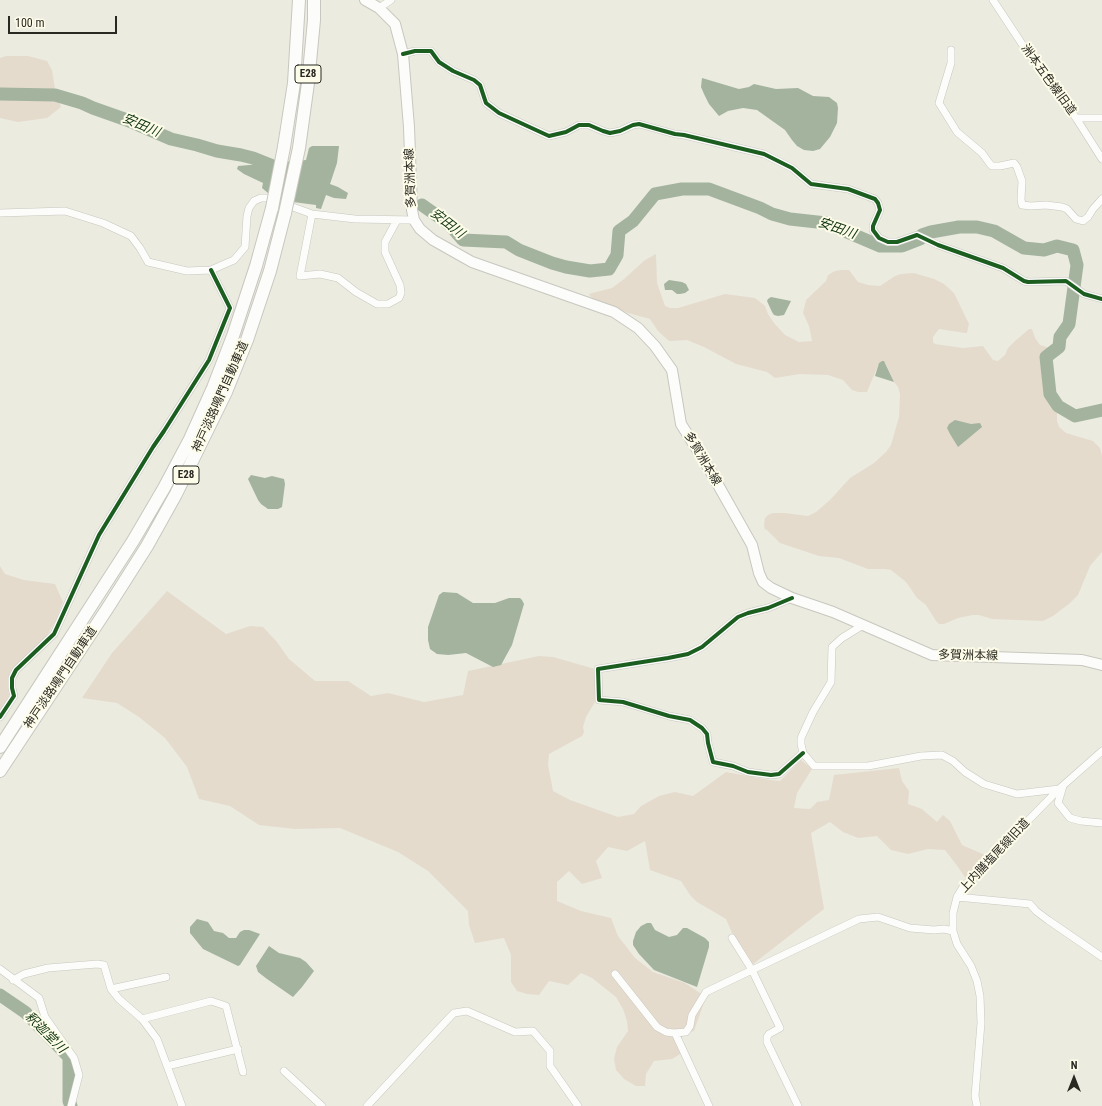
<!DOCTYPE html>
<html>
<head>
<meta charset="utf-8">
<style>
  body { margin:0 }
  #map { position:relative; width:1102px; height:1106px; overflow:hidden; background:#ebebe0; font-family:"Roboto Condensed",sans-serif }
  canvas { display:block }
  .north { position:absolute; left:1054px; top:1058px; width:40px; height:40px; -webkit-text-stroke:3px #fdfce9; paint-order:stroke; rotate:0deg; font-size:11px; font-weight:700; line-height:16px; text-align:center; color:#292922 }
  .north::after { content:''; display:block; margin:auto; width:14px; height:18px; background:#292922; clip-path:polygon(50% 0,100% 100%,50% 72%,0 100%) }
  .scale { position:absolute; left:8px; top:16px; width:109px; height:18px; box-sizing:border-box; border:2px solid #292922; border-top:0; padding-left:5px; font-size:12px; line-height:14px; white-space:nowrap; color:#292922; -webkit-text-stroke:3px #fdfce9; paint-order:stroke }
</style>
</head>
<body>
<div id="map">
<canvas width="1102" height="1106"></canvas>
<div class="north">N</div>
<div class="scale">100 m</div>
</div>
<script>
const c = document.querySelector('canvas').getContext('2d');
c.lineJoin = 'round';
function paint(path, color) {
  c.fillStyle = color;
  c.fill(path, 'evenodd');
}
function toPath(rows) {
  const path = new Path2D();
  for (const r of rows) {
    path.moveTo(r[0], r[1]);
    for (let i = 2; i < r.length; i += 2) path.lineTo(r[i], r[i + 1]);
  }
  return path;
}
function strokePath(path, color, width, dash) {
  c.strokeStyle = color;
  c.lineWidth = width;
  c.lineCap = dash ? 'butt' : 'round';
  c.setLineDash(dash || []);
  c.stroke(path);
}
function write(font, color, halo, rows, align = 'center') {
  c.font = font + ' "Roboto Condensed","Noto Sans JP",sans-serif';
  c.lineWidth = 4;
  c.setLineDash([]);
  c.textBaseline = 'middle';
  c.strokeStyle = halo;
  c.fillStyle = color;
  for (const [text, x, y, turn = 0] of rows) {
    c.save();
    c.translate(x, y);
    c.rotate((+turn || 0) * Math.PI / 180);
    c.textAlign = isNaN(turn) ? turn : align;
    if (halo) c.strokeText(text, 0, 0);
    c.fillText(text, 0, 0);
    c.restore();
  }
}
paint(toPath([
  [6,56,28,56,47,61,52,70,55,89,61,107,47,118,18,122,0,118,0,58],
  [656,254,657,283,665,306,670,308,678,308,725,294,755,298,765,306,768,314,774,323,785,335,799,342,812,341,809,326,803,313,806,300,826,281,828,275,835,271,841,270,849,270,858,282,868,285,880,286,895,276,901,274,914,273,934,279,944,284,954,293,969,324,968,328,967,333,965,333,939,329,933,337,933,342,935,344,963,348,983,346,993,360,998,361,1005,355,1008,348,1015,341,1029,329,1032,329,1035,338,1040,345,1050,348,1044,356,1046,386,1051,401,1057,408,1057,421,1059,427,1066,433,1093,441,1100,448,1102,456,1102,552,1090,566,1078,595,1069,604,1053,616,1043,621,992,619,979,615,973,615,958,618,944,624,939,624,936,621,926,605,917,598,906,582,891,570,885,569,868,569,839,558,819,556,780,543,766,529,765,530,764,525,765,518,768,515,773,513,785,513,808,516,816,512,830,500,850,478,874,463,886,452,891,445,899,417,900,394,898,387,894,382,886,364,882,361,879,363,867,392,858,392,852,390,843,380,828,375,800,374,775,378,767,372,736,364,704,347,687,340,669,341,658,331,650,319,628,313,595,300,590,296,589,294,592,293,612,288,624,279,645,260],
  [0,566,5,574,24,580,55,584,63,602,56,620,46,637,10,672,8,685,9,696,0,710],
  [167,591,226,634,250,626,263,627,277,642,289,659,315,681,348,681,371,696,388,693,424,702,463,695,468,671,539,656,553,657,595,669,595,702,586,717,583,727,584,732,582,736,549,754,548,765,553,791,570,800,618,817,634,814,641,806,659,796,675,792,693,796,726,772,770,780,780,781,801,760,812,769,797,793,794,808,810,809,817,802,829,800,834,775,899,768,902,781,909,791,908,804,922,809,937,822,943,815,950,821,962,845,985,855,966,879,958,867,945,850,928,849,908,854,891,850,877,836,858,838,843,832,830,822,811,833,824,909,753,964,732,933,726,919,697,902,690,895,681,881,650,870,645,841,627,851,608,847,596,861,602,878,582,884,569,871,557,882,557,901,581,911,611,918,618,936,635,958,653,972,685,983,706,997,694,1031,682,1034,682,1053,672,1059,654,1061,646,1074,645,1086,636,1086,624,1079,616,1070,614,1059,617,1047,628,1031,627,1021,623,1009,616,997,592,978,581,973,568,985,549,981,539,995,527,994,517,991,511,982,511,955,504,938,475,943,469,925,468,911,428,871,398,852,340,828,295,829,259,825,230,806,199,799,187,767,165,738,139,717,117,703,82,698,112,653]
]), '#e4dbcd');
paint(toPath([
  [702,78,739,89,749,87,754,84,776,89,798,88,813,96,829,97,837,103,838,108,837,123,830,137,820,149,813,151,804,150,797,146,792,140,785,130,757,110,743,108,728,111,719,116,709,104,704,94,701,87],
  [312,146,339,146,337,163,330,184,338,187,348,193,346,199,334,198,326,195,321,209,316,208,316,205,293,202,268,193,262,188,263,183,244,174,237,169,238,166,306,160,309,148],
  [669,280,682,282,686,284,689,290,685,293,680,294,677,294,672,290,665,290,664,284],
  [771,297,791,301,784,315,778,316,774,315,772,312,767,301,768,299],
  [882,361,884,361,894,382,875,376,879,363],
  [955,420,971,424,980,423,982,427,958,447,950,434,947,428,949,424],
  [251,475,265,478,272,476,284,479,285,484,282,507,278,509,268,509,261,504,258,500,248,479],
  [443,592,457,593,473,603,495,603,509,598,520,598,522,600,524,604,512,645,501,665,493,667,466,653,448,655,437,654,430,649,428,640,428,627,439,595],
  [197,919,208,922,214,931,223,933,229,938,236,938,240,932,244,930,249,930,260,934,240,965,238,966,203,949,190,933,190,927],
  [647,923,651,923,655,930,669,937,677,935,683,928,687,928,705,938,709,942,709,947,697,987,654,970,639,954,633,945,633,941,636,932,641,926],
  [269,946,279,953,300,958,306,962,314,971,302,987,293,997,267,979,258,972,256,966]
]), '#a3b39e');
strokePath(toPath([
  [0,94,55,95,82,103,93,108,127,120,171,139,197,145,217,151,241,155,253,158,283,170],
  [422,205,449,224,463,240,506,242,519,250,552,263,566,267,590,271,609,269,617,255,619,231,633,221,655,194,682,189,709,189,760,208,772,214,790,219,826,223,880,246,902,246,920,239,922,235,931,232,959,227,977,227,994,231,1024,248,1044,250,1057,246,1073,250,1077,265,1069,324,1060,337,1059,347,1046,357,1050,394,1058,406,1075,416,1102,410],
  [0,995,25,1012,69,1057,69,1101,71,1106]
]), '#a3b39e', 13);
const minor = toPath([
  [993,0,1026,50,1076,118,1102,159],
  [379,8,391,0],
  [951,50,951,63,939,103,957,132,982,153,990,164,992,166,1000,166,1014,163,1017,167,1022,181,1021,199,1022,205,1031,206,1046,205,1062,207,1067,209,1076,219,1083,221,1088,217,1093,209,1102,199],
  [403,54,415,51,431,51,439,62,453,71,474,80,480,85,486,103,499,113,549,136,566,132,579,125,589,125,603,131,610,133,620,131,633,125,639,124,675,134,684,135,764,154,792,168,811,184,848,189,875,199,878,203,880,210,873,226,873,230,879,238,888,242,897,242,917,235,938,245,1003,268,1024,281,1028,282,1066,281,1084,294,1102,299],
  [1076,118,1102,118],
  [0,213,65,211,103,223,131,236,140,248,148,262,187,271,211,270,234,260,245,247,247,216,249,208,254,201,261,198,268,198,312,214,355,219,414,220],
  [312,214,300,276,320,274,338,278,356,292,377,304,388,304,399,298,401,293,400,285,385,252,385,242,397,220],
  [792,598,768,608,748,613,738,617,702,647,688,654,668,658,598,669,599,700,623,702,669,716,690,720,702,728,707,734,708,743,713,762,733,766,748,772,771,775,779,774,803,753],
  [863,625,842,638,832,647,831,682,813,712,801,738,801,744,803,753,814,766,868,766,921,756,942,755,953,761,965,772,984,784,1017,794,1059,789],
  [0,717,14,696,12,688,12,678,16,670,54,634,99,535,153,447,164,431,209,360,230,308,211,270],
  [1063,786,1058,803,1070,818,1081,821,1102,823],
  [957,897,1030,904,1036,911,1048,920,1102,957],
  [732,938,752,970,780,1028,769,1034,767,1037,767,1042,798,1106],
  [0,969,39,998,45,1017,74,1058,79,1075,71,1106],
  [615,974,657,1027,666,1032,674,1033,686,1032,690,1026,692,1015,706,992,859,919,878,917,910,928,934,930,944,929,953,931],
  [13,980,24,974,48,968,97,964,104,965,111,989,119,999,142,1019,157,1039,182,1106],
  [111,989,166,977],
  [142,1019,211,1001,226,1006,243,1072],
  [675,1033,709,1106],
  [167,1066,238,1049],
  [284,1071,322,1106],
  [367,1106,450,1017,454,1013,467,1011,515,1032,533,1031,550,1051,550,1066,578,1106],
  [977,1106,975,1096,981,1023,980,996,977,981,971,966,957,944,953,931,953,913,957,897,963,887,1059,789,1102,751]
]);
const secondary = toPath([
  [365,0,379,8,395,24,403,54,409,127,412,210,414,220,420,229,433,240,472,262,614,312,638,328,655,346,672,370,681,424,708,467,752,545,759,573,763,582,771,588,792,598,833,612,932,655,1082,660,1102,665]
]);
const motorway = toPath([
  [284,147,294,83,299,0],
  [299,148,308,83,314,20,314,0],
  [0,747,133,541,164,488,190,439,213,388,233,336,256,266,272,208],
  [0,771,107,609,147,546,176,494,226,392,247,340,270,271,285,213]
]);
strokePath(minor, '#c8c7bf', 8);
strokePath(secondary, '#c8c7bf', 12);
strokePath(motorway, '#c8c7bf', 14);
strokePath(minor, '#fcfcfa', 7);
strokePath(secondary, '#fcfcfa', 10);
strokePath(motorway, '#fcfcfa', 12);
const motorwayBridge = toPath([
  [272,208,284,147],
  [285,213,299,148]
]);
strokePath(motorwayBridge, '#c8c7bf', 14, []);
strokePath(motorwayBridge, '#fcfcfa', 12);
strokePath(toPath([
  [403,54,415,51,431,51,439,62,453,71,474,80,480,85,486,103,499,113,549,136,566,132,579,125,589,125,603,131,610,133,620,131,633,125,639,124,675,134,684,135,764,154,792,168,811,184,848,189,875,199,878,203,880,210,873,226,873,230,879,238,888,242,897,242,917,235,938,245,1003,268,1024,281,1028,282,1066,281,1084,294,1102,299],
  [792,598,768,608,748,613,738,617,702,647,688,654,668,658,598,669,599,700,623,702,669,716,690,720,702,728,707,734,708,743,713,762,733,766,748,772,771,775,779,774,803,753],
  [0,717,14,696,12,688,12,678,16,670,54,634,99,535,153,447,164,431,209,360,230,308,211,270]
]), '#1b5e20', 4);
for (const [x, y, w] of [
  [308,74,26],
  [186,475,26]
]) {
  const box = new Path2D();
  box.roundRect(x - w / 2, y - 9, w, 18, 3);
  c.fillStyle = '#fdfce9';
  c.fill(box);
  strokePath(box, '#292922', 1);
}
write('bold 11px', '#292922', null, [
  ["E28",308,74],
  ["E28",186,475]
]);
write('12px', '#292922', '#fdfce9', [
  ["洲本五色線旧道",1048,80,54],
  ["多賀洲本線",411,178,-92],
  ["神戸淡路鳴門自動車道",221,397,-66],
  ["多賀洲本線",702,459,59],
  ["多賀洲本線",968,656,1],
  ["神戸淡路鳴門自動車道",61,678,-56],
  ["上内膳塩尾線旧道",995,856,-47]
]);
write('italic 13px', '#0e330d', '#fdfce9', [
  ["安田川",141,126,23],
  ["安田川",447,224,38],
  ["安田川",837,229,19],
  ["釈迦堂川",45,1033,45]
]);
</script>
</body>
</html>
